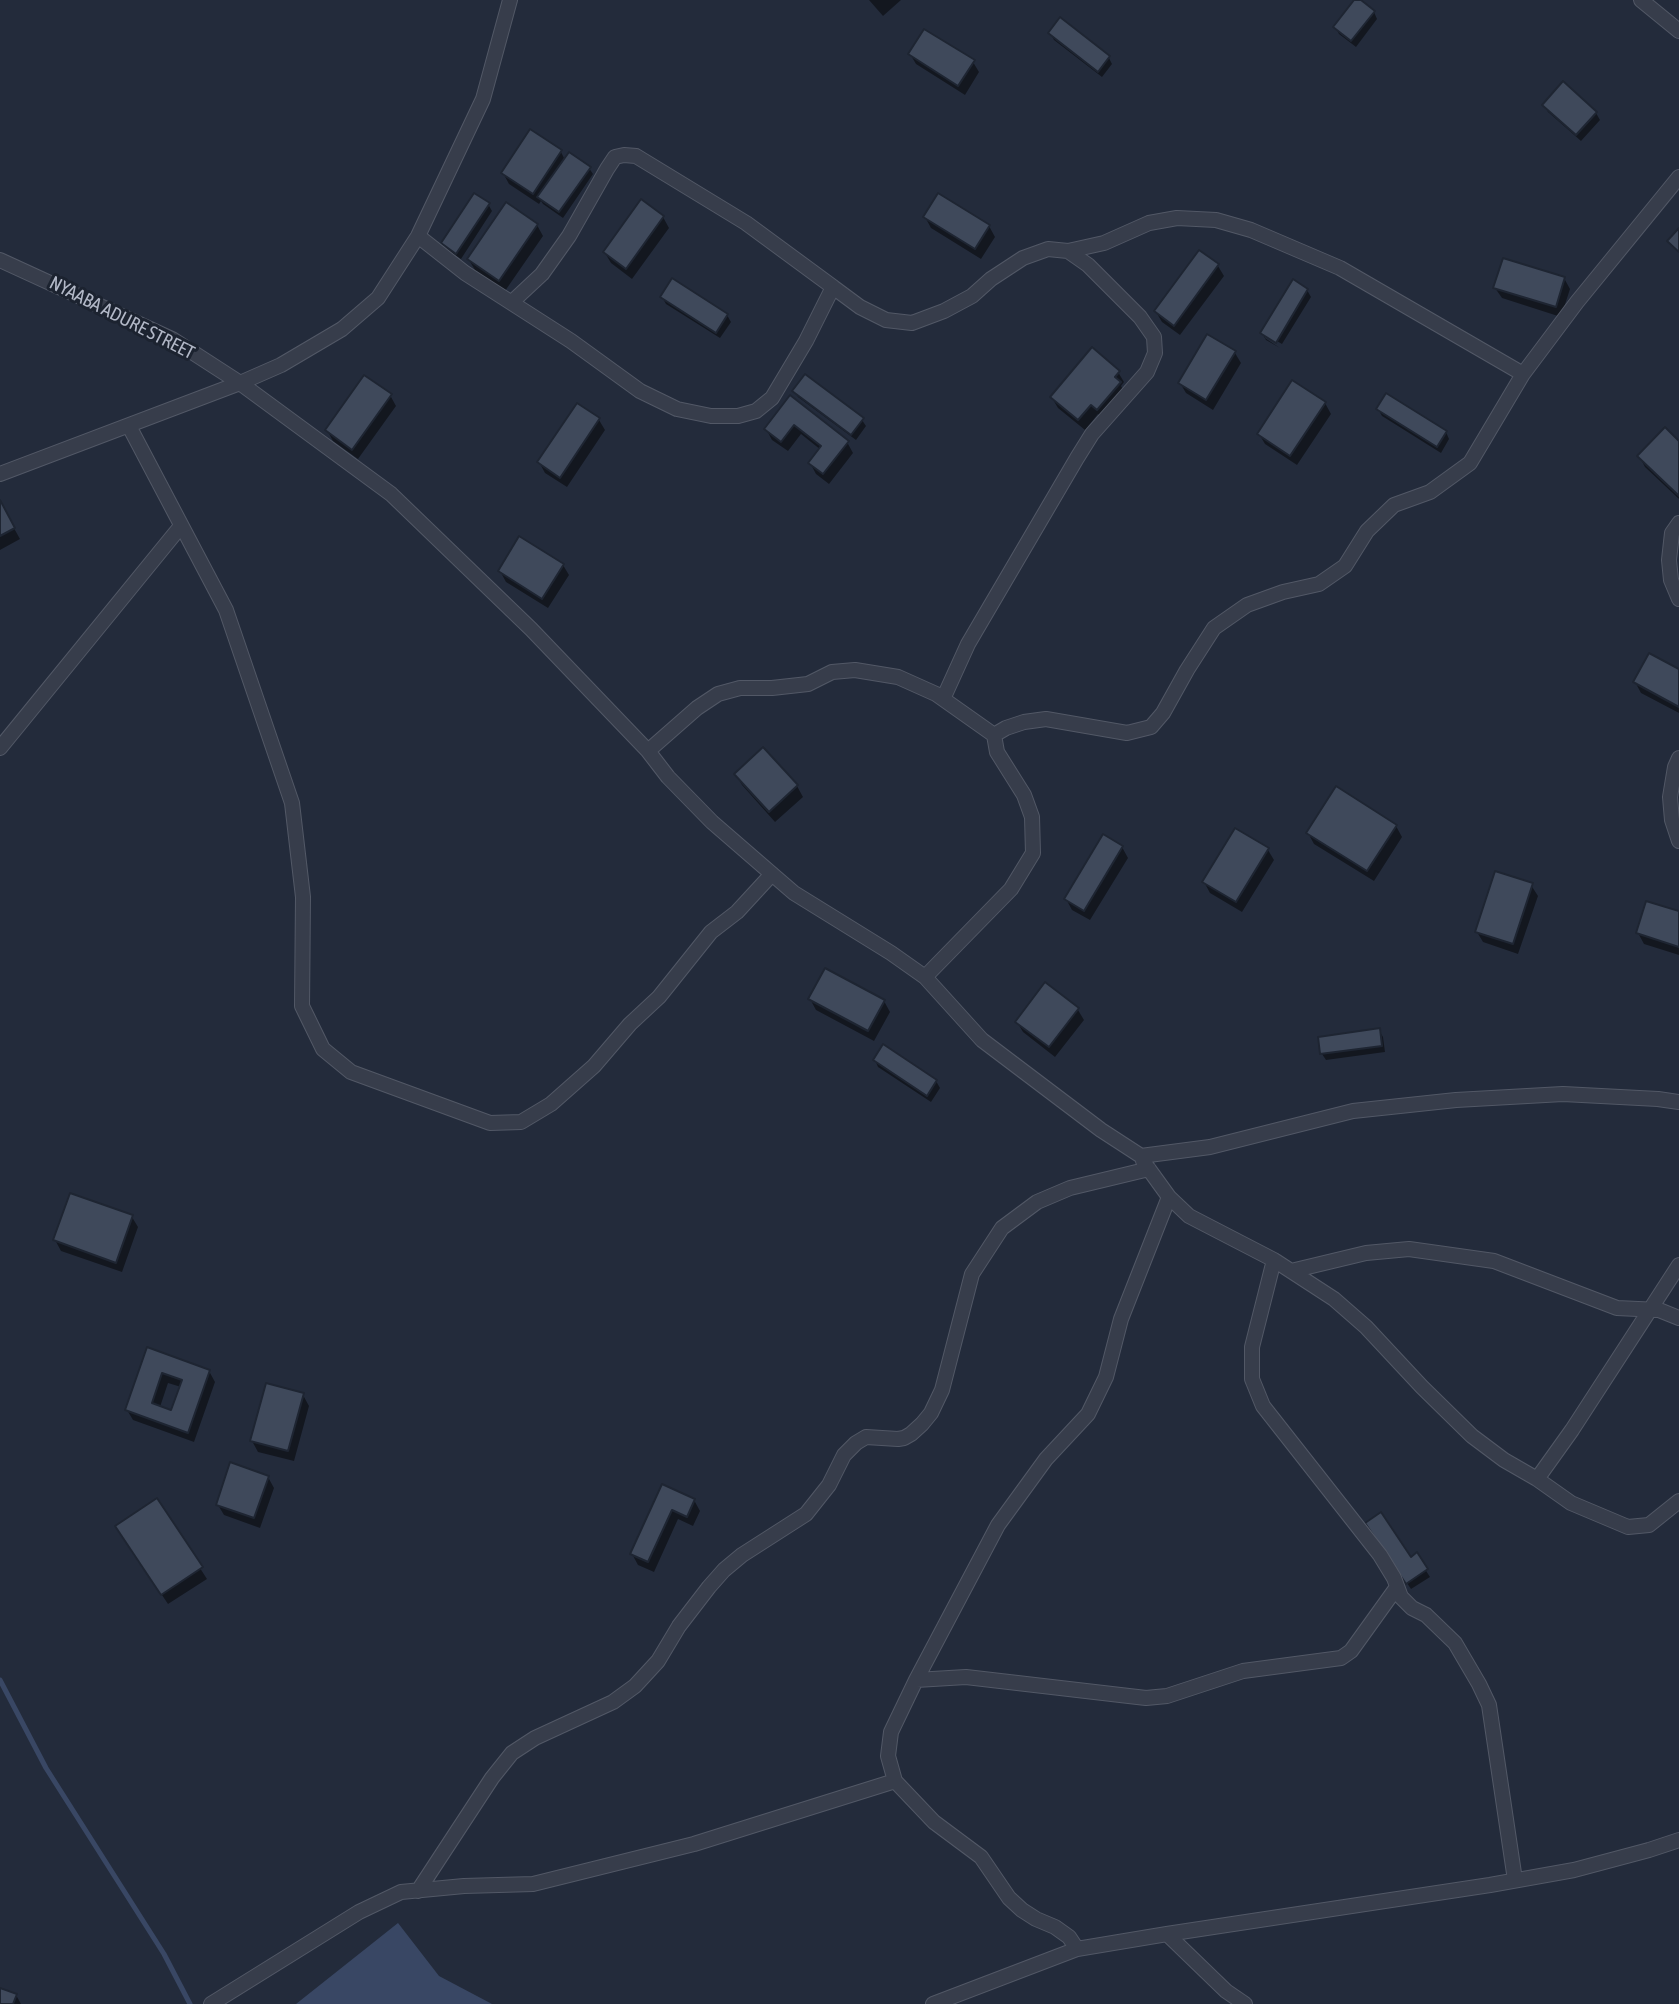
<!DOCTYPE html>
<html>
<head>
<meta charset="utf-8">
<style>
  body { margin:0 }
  canvas { display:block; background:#232b3b }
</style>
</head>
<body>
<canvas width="1679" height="2004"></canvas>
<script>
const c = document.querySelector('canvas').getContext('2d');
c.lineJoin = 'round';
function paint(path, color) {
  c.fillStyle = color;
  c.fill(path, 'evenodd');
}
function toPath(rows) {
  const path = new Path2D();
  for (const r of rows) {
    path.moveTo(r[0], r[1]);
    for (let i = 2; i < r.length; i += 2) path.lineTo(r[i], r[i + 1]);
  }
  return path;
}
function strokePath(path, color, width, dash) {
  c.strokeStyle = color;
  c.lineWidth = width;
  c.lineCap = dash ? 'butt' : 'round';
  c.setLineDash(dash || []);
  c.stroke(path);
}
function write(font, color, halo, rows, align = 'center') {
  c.font = font + ' "Asap Condensed",sans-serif';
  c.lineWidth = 6;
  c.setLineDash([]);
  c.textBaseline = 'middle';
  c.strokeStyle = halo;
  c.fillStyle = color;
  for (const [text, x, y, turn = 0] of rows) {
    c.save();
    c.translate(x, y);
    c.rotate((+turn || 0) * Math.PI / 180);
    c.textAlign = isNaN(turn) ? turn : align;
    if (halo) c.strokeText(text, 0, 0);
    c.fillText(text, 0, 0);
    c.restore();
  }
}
paint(toPath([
  [398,1923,439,1976,492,2004,296,2004]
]), '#394764');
paint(toPath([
  [869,0,901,0,883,16],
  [1356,0,1374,12,1377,19,1356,47,1339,34,1335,27],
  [1050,33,1109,58,1112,64,1102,77,1054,40],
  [910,54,973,62,979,72,965,95,916,64],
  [1544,105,1596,113,1600,120,1581,141,1548,112],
  [561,152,565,160,589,168,593,174,563,218,543,204,541,201,539,204,509,184,503,173],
  [488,204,492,211,461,259,447,250,443,243],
  [663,217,669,228,632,279,611,263,605,253],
  [925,217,989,226,995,237,981,259,931,228],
  [537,225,543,236,505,291,475,270,469,260],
  [1218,266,1224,276,1180,335,1162,322,1156,312],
  [1564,278,1570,289,1561,317,1502,298,1495,288],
  [1307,290,1311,297,1282,344,1265,334,1265,338,1280,348,1266,340,1262,333],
  [662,297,727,315,731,322,720,338,666,304],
  [1235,353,1241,363,1213,410,1186,393,1180,383],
  [1118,372,1124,382,1121,386,1125,393,1104,419,1098,414,1085,430,1058,408,1052,398],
  [794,391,862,420,866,426,856,440,798,397],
  [390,395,396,406,358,459,333,441,327,430],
  [790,398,847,442,853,453,829,484,816,474,810,463,821,450,801,434,788,451,772,440,766,429],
  [1325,403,1331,414,1297,465,1265,444,1259,434],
  [1378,409,1446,432,1449,439,1441,453,1382,416],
  [599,420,605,430,567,487,545,473,539,462],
  [1679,443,1679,499,1645,467,1639,456],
  [0,503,20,539,0,550],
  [563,565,569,575,548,608,506,582,500,571],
  [1679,671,1679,713,1641,693,1635,682],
  [763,750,797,786,803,797,775,822,742,785,736,775],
  [1396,826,1402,837,1374,881,1314,844,1308,833],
  [1122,847,1128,858,1090,920,1072,910,1066,899],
  [1268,850,1274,860,1242,912,1210,893,1204,882],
  [1531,885,1538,896,1518,954,1483,942,1477,932],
  [1679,913,1679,955,1644,944,1638,933],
  [1046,985,1078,1010,1084,1020,1055,1057,1023,1032,1017,1022],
  [810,999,884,1001,890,1012,874,1041,816,1010],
  [1379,1030,1383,1037,1385,1052,1326,1060,1322,1054],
  [875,1060,936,1081,940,1088,931,1102,878,1067],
  [132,1217,138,1227,122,1272,61,1251,55,1240],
  [148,1349,209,1371,215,1382,194,1442,133,1420,127,1410],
  [168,1383,181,1387,173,1412,160,1407],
  [303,1395,309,1406,294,1461,258,1452,252,1441],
  [268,1477,274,1488,260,1528,224,1515,218,1505],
  [663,1486,694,1500,700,1511,693,1526,678,1519,654,1572,638,1565,632,1554],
  [157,1501,207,1579,168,1604,123,1537],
  [1371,1530,1410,1559,1416,1555,1430,1577,1411,1589],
  [0,1990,16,1995,21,2004,0,2004]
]), '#0007');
strokePath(toPath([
  [0,1680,46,1768,164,1954,190,2004]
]), '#394764', 5);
const building = toPath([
  [1354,0,1361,0,1375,11,1351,41,1333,27,1354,0],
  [1060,17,1110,56,1098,72,1048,33,1060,17],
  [924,29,975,60,958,86,908,54,924,29],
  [1563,81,1597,112,1576,135,1542,105,1563,81],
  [530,129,562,150,533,194,501,173,530,129],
  [569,152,591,167,559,212,537,197,569,152],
  [474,193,490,203,456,254,441,243,474,193],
  [938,193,990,225,975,249,923,217,938,193],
  [641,199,664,216,626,269,603,252,641,199],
  [506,202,538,224,499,281,467,259,506,202],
  [1679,228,1679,252,1667,241,1679,228],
  [1199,250,1219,264,1174,326,1154,311,1199,250],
  [1503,258,1565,277,1556,307,1493,288,1503,258],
  [672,278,728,314,716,333,660,297,672,278],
  [1293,279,1308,289,1276,343,1260,333,1293,279],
  [1207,334,1236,351,1206,400,1178,383,1207,334],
  [1092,347,1120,371,1115,377,1121,382,1097,410,1091,405,1078,420,1050,397,1092,347],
  [805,374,864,418,851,435,792,391,805,374],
  [364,375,392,394,352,450,325,430,364,375],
  [1292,380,1326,402,1290,456,1257,434,1292,380],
  [1386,393,1447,431,1437,447,1376,409,1386,393],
  [790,395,849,441,823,474,808,463,821,446,794,425,781,442,764,429,790,395],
  [577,403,600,418,560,478,537,462,577,403],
  [1665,427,1679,441,1679,496,1637,456,1665,427],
  [0,500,15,528,0,536,0,500],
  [519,536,564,564,542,599,498,571,519,536],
  [1649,653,1679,669,1679,707,1633,682,1649,653],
  [763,747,798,785,769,812,734,774,763,747],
  [1336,786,1397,825,1367,871,1306,833,1336,786],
  [1235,828,1269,848,1236,902,1202,882,1235,828],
  [1103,834,1123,846,1084,911,1064,899,1103,834],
  [1495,871,1533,883,1513,944,1475,932,1495,871],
  [1646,901,1679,911,1679,947,1636,933,1646,901],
  [825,968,885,1000,868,1031,808,999,825,968],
  [1045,982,1079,1008,1049,1047,1015,1022,1045,982],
  [1380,1028,1382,1046,1320,1054,1318,1037,1380,1028],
  [883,1044,937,1080,927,1096,873,1060,883,1044],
  [70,1193,133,1215,116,1263,53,1240,70,1193],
  [147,1347,210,1370,188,1433,125,1410,147,1347],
  [162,1373,182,1380,171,1410,152,1403,162,1373],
  [266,1383,304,1393,288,1451,250,1441,266,1383],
  [230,1462,269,1476,254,1518,216,1505,230,1462],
  [662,1484,695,1499,687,1517,672,1510,648,1562,630,1554,662,1484],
  [157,1498,203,1567,161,1595,115,1526,157,1498],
  [1381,1512,1411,1557,1417,1552,1428,1569,1406,1584,1365,1523,1381,1512],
  [0,1988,17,1994,13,2004,0,2004,0,1988]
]);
paint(building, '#3f495b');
strokePath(building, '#1e2532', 2);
const minor = toPath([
  [1641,0,1679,31],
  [418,236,465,273,571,341,640,391,677,409,711,416,738,416,756,411,772,398,806,341,833,287,860,307,886,320,912,323,944,311,972,296,991,279,1023,258,1048,249,1068,251,1088,265,1140,317,1154,337,1155,353,1147,372,1092,434,1077,458,968,644,943,699],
  [1068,251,1104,243,1149,223,1177,218,1216,220,1251,230,1340,268,1523,374],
  [0,260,172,339,240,383,391,494,531,629,648,751,668,777,712,822,772,874,794,893,891,953,925,977,982,1040,1101,1130,1141,1156,1210,1147,1353,1111,1456,1100,1563,1094,1658,1099,1679,1102],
  [512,302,542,274,569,236,607,169,615,157,624,155,636,156,746,223,833,287],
  [129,426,226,610,292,803,303,897,302,1006,323,1049,351,1072,490,1123,521,1122,551,1104,594,1066,630,1024,659,997,711,932,737,912,772,874],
  [0,474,240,383,281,365,342,329,378,298,418,236,483,99,510,0],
  [1679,523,1672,533,1669,560,1671,580,1679,599],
  [0,748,181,526],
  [648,751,697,708,718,694,740,688,772,688,808,684,832,672,855,670,898,677,936,694,994,735],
  [1679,758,1675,767,1670,797,1672,820,1679,841],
  [925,977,1011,889,1033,853,1032,817,1024,795,997,752,994,735,1006,728,1024,722,1046,719,1127,733,1151,727,1163,713,1187,670,1214,628,1247,605,1283,592,1319,584,1345,566,1367,531,1394,505,1430,492,1470,463,1523,374,1577,302,1679,177],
  [1143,1161,1169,1197,1189,1216,1274,1260,1334,1299,1366,1327,1422,1387,1472,1436,1504,1460,1537,1479,1571,1503,1628,1527,1649,1525,1679,1501],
  [1274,1260,1252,1347,1252,1379,1263,1406,1380,1555,1394,1578,1401,1597,1412,1608,1426,1615,1455,1643,1479,1684,1489,1705,1515,1880],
  [1291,1271,1366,1253,1409,1249,1494,1261,1617,1308,1659,1310,1679,1318],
  [1537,1479,1572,1430,1679,1265],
  [916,1680,966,1677,1146,1698,1167,1696,1243,1671,1341,1658,1351,1651,1397,1587],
  [895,1781,888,1756,891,1732,916,1680,998,1525,1046,1459,1088,1414,1106,1377,1121,1319,1169,1197],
  [418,1891,492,1778,512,1753,535,1738,613,1702,635,1686,658,1661,679,1626,709,1587,724,1570,742,1555,806,1514,829,1485,844,1455,856,1443,866,1437,898,1439,904,1438,911,1434,922,1424,931,1413,942,1390,972,1274,1002,1228,1037,1202,1070,1188,1149,1169],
  [1167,1934,1226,1991,1245,2004],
  [211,2004,359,1912,401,1892,464,1886,533,1884,694,1844,895,1781,934,1822,981,1857,1009,1898,1022,1910,1036,1919,1055,1927,1069,1937,1077,1949,1167,1934,1490,1885,1574,1870,1649,1850,1679,1840],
  [933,2004,1077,1949]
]);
strokePath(minor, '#525866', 16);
strokePath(minor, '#373d4b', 14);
write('19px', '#b2b8c7', '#1c2330', [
  ["NYAABA ADURE STREET",122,318,27]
]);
</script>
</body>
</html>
